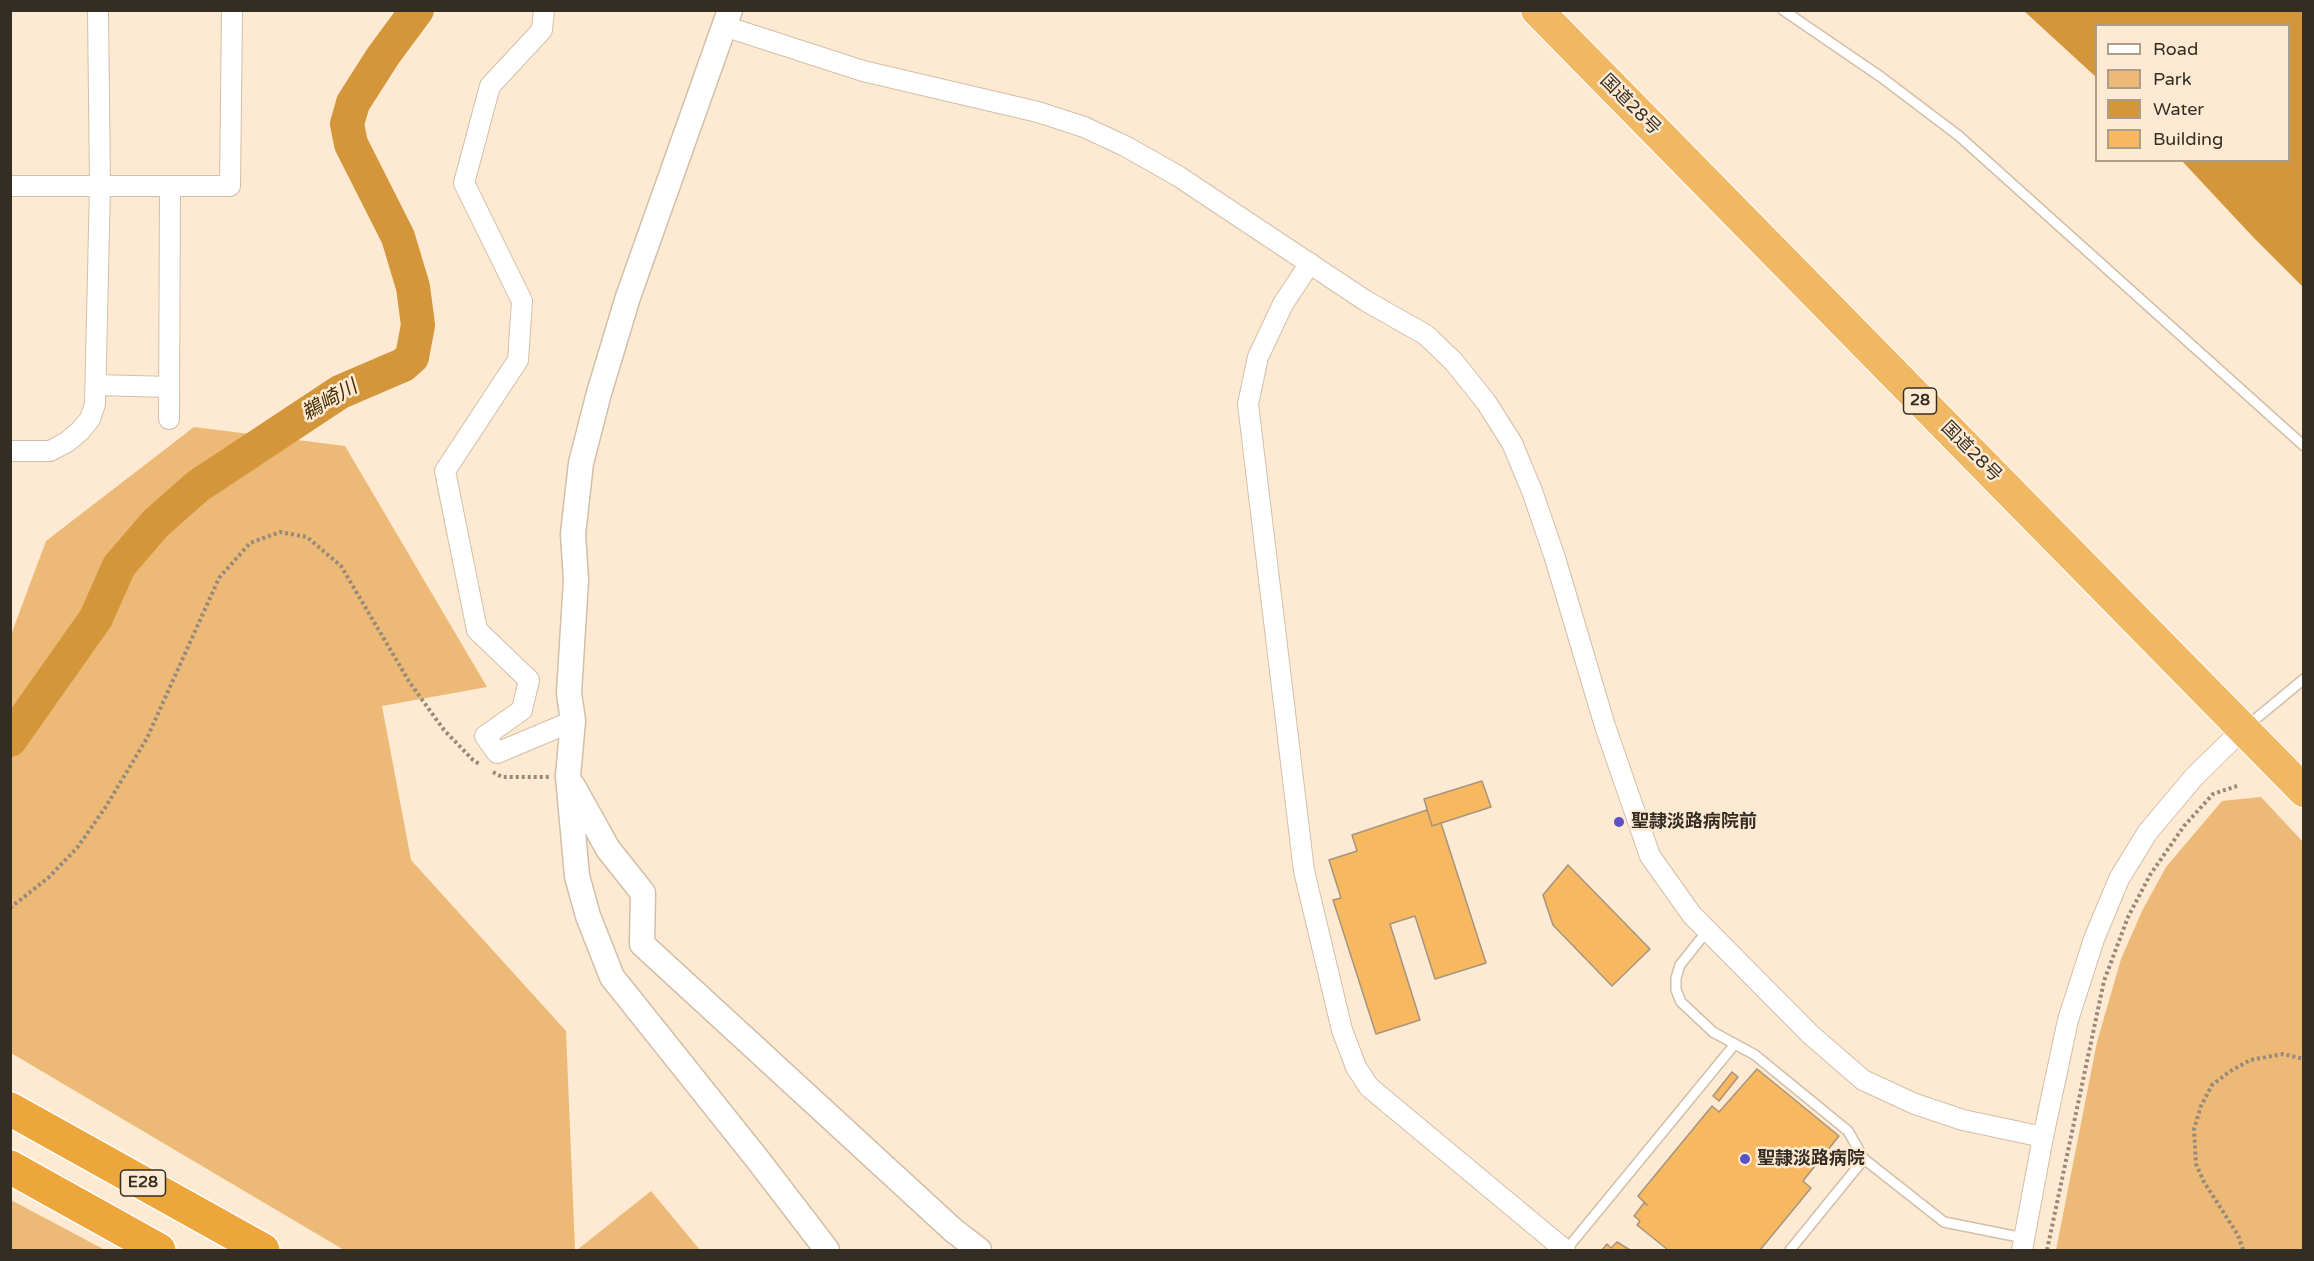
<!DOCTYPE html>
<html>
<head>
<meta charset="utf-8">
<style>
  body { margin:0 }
  #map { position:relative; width:2314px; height:1261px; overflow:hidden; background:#feead2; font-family:"Varela Round",sans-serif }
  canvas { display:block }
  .frame { position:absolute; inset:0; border:12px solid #342d24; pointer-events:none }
  .legend { position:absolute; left:2095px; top:24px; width:195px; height:138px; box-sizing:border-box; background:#feead2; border:2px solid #ad9e8c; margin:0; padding:8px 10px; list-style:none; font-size:18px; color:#342d24 }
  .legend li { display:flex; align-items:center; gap:12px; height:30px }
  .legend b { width:30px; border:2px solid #ad9e8c }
</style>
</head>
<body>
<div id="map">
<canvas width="2314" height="1261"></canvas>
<div class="frame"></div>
<ul class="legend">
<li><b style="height:8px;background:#fff"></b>Road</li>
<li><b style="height:16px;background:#ecb977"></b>Park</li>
<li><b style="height:16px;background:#d4963a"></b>Water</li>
<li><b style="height:16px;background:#f8b860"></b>Building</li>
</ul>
</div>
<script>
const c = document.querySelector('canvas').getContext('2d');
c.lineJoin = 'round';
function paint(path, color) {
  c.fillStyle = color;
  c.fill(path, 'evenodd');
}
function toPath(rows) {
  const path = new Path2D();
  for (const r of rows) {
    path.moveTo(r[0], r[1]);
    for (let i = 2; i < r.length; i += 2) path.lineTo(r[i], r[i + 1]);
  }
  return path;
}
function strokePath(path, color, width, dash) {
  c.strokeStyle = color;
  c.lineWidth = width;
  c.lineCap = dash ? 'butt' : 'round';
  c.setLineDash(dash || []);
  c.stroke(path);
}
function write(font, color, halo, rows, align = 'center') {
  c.font = font + ' "Varela Round","Noto Sans JP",sans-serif';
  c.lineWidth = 5;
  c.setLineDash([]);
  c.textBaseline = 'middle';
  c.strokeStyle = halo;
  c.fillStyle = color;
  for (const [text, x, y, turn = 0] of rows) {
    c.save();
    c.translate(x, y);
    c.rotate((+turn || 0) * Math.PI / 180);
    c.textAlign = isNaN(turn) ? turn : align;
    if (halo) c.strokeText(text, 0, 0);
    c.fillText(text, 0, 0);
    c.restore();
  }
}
paint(toPath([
  [194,427,345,446,487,687,382,706,411,860,566,1031,575,1250,344,1250,11,1053,10,651,12,632,46,541],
  [2261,797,2303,842,2303,1250,2056,1250,2097,1042,2121,959,2142,911,2166,867,2222,801],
  [651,1191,700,1250,577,1250],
  [10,1200,11,1200,105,1250,11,1250]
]), '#ecb977');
paint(toPath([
  [2024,11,2303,11,2303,287,2254,238,2182,161,2288,160,2288,26,2096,26,2096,77]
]), '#d4963a');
strokePath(toPath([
  [10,740,96,618,119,566,156,523,198,486,340,392,403,365,412,357,418,325,413,287,398,237,351,144,347,124,353,103,383,56,417,10]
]), '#d4963a', 34);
const building = toPath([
  [1482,781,1491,807,1432,826,1424,799,1482,781],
  [1427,810,1432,826,1441,823,1486,963,1435,979,1415,916,1390,924,1420,1020,1376,1034,1333,900,1341,898,1329,860,1357,851,1352,835,1427,810],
  [1568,865,1650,949,1612,986,1553,925,1543,895,1568,865],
  [1757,1069,1839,1136,1803,1181,1811,1188,1760,1250,1668,1250,1637,1225,1640,1221,1634,1216,1644,1203,1647,1205,1638,1196,1712,1106,1719,1112,1757,1069],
  [1732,1072,1738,1077,1719,1101,1713,1096,1732,1072],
  [1617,1242,1630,1250,1602,1250,1607,1244,1611,1248,1617,1242]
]);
paint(building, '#f8b860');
strokePath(building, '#a6947e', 1.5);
const service = toPath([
  [1783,10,1881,77,1959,136,2304,446],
  [2247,726,2304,679],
  [1707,931,1680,965,1676,978,1676,990,1681,1002,1713,1032,1755,1055,1848,1131,1864,1159],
  [1566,1250,1735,1044],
  [1790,1250,1864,1159,1944,1222,2024,1238]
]);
const minor = toPath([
  [544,10,542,30,490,86,464,183,522,301,518,360,445,471,477,630,529,680,522,710,485,736,497,753,573,721],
  [724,26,863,71,1038,112,1084,127,1125,146,1178,176,1366,301,1426,335,1454,362,1486,402,1512,443,1532,491,1555,558,1605,726,1650,856,1692,915,1810,1034,1863,1080,1915,1104,1963,1120,2043,1137],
  [10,186,230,186,232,10],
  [1310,263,1283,304,1258,357,1248,404,1304,871,1342,1030,1356,1067,1369,1087,1565,1250],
  [97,385,169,387],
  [169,419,170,187],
  [10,451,50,451,67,442,80,431,90,419,95,404,100,186,98,10],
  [2022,1250,2043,1137,2068,1020,2094,939,2119,879,2147,833,2194,777,2243,729]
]);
const tertiary = toPath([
  [730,10,628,297,599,393,581,463,573,534,576,580,569,693,573,721,568,776,577,876,588,916,612,977,758,1160,827,1250],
  [573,786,608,849,643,893,642,944,953,1230,979,1250]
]);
const trunk = toPath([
  [1537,10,2304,791]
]);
const motorway = toPath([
  [10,1109,263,1250],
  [10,1167,159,1250]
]);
strokePath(service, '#d2bfa8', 12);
strokePath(minor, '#d2bfa8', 22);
strokePath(tertiary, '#d2bfa8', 27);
strokePath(trunk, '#fff', 34);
strokePath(motorway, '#fff', 36);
strokePath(toPath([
  [493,772,502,777,550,777],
  [10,908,48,878,77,848,105,808,147,738,219,578,250,543,280,532,307,537,341,566,410,683,444,730,473,760,481,765],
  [2047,1250,2104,981,2128,917,2150,875,2184,826,2213,794,2237,786],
  [2243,1250,2238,1235,2204,1182,2196,1164,2194,1129,2201,1106,2212,1085,2229,1072,2250,1060,2283,1054,2304,1059]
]), '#978a7a', 4, [3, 3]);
strokePath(service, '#fff', 9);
strokePath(minor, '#fff', 20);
strokePath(tertiary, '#fff', 24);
strokePath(trunk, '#f0b863', 32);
strokePath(motorway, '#eda63c', 33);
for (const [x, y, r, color] of [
  [1619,822,6,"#5e50c9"],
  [1745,1159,6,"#5e50c9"]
]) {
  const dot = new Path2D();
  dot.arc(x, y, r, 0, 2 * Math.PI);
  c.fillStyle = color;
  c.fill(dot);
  strokePath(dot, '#feead2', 2);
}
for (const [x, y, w] of [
  [1920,401,33],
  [143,1183,45]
]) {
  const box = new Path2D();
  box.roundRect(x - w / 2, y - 13, w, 26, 4.5);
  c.fillStyle = '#feead2';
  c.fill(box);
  strokePath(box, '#342d24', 1.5);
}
write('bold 16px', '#342d24', null, [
  ["28",1920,401],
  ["E28",143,1183]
]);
write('18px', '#342d24', '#feead2', [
  ["国道28号",1630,105,45],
  ["国道28号",1971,452,45]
]);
write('bold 18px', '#342d24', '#feead2', [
  ["聖隷淡路病院前",1631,822],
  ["聖隷淡路病院",1757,1159]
], 'left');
write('italic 20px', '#442b04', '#feead2', [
  ["鵜崎川",330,401,-30]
]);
</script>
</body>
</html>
